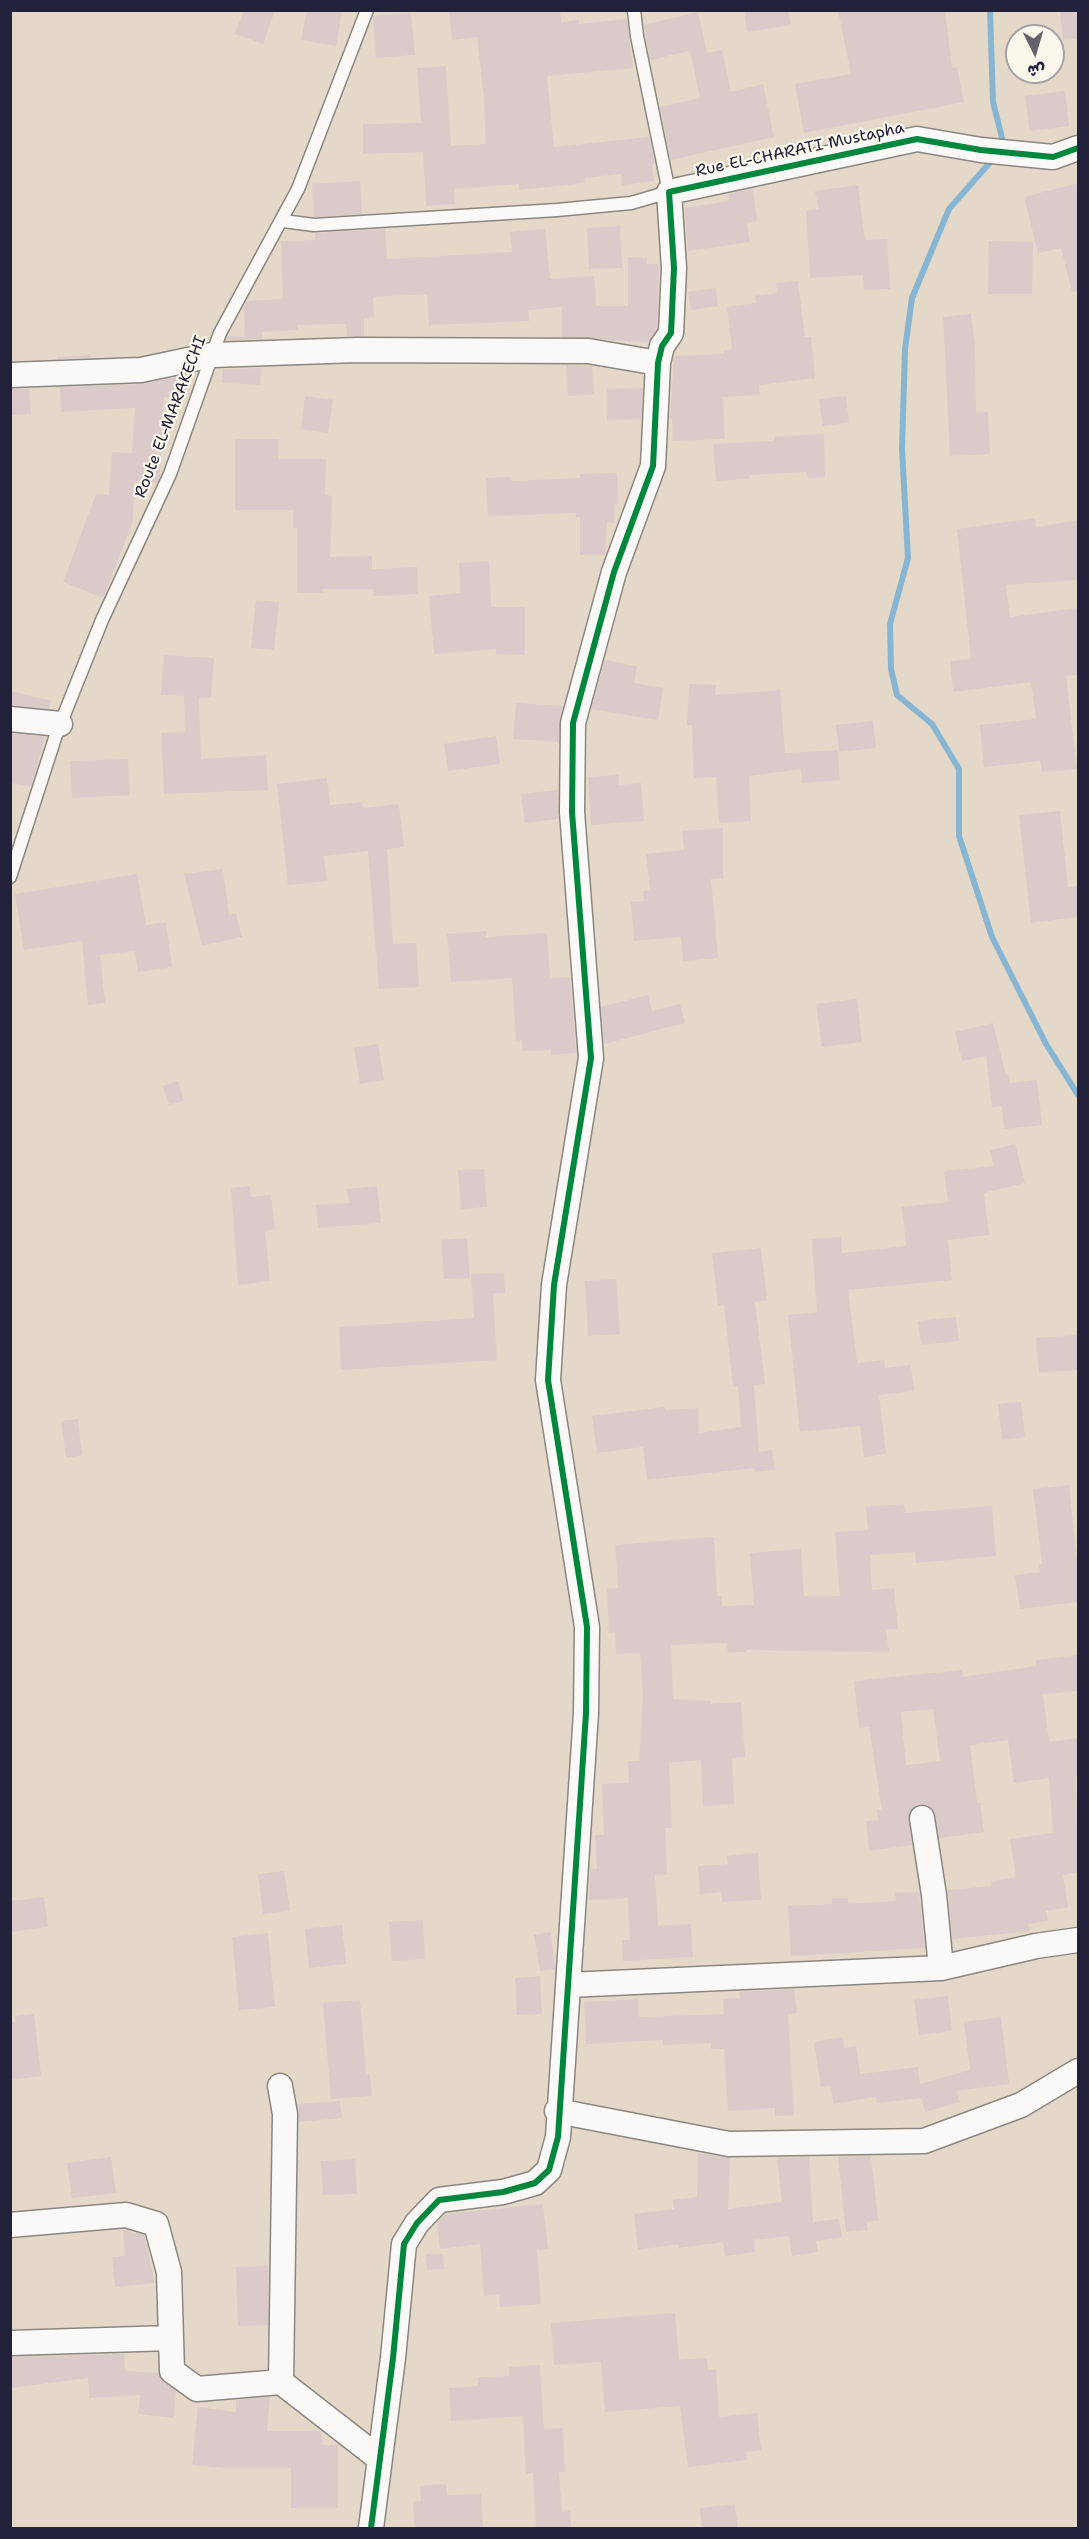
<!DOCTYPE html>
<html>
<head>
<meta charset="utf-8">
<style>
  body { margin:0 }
  #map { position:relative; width:1089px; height:2539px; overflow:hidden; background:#e4d9c8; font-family:"Shantell Sans","Playpen Sans Arabic",sans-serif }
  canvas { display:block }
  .frame { position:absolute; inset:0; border:12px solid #22223b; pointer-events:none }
  .north { position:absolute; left:1005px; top:24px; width:60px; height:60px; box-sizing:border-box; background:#fbf7ec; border:2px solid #a4a2a5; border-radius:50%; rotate:175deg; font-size:16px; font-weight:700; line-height:24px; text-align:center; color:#22223b }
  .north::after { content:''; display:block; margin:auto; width:21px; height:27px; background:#66626c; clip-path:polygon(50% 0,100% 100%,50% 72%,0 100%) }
</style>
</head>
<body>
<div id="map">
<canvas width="1089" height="2539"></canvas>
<div class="frame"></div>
<div class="north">ش</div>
</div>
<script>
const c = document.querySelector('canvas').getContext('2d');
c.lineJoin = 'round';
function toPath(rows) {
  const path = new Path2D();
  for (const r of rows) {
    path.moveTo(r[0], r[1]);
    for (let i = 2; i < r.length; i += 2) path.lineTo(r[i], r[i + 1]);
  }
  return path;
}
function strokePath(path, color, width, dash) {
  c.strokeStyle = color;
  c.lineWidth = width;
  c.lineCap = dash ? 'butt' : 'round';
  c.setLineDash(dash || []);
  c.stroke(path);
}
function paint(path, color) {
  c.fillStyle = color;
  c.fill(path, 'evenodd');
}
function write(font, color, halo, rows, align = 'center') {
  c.font = font + ' "Shantell Sans",sans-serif';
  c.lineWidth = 4.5;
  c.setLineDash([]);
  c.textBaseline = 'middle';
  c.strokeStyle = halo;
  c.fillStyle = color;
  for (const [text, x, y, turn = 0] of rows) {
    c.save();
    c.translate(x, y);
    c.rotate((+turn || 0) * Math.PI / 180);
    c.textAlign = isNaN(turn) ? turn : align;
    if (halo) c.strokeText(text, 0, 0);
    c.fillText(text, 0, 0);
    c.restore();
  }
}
strokePath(toPath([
  [990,10,993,102,1004,146],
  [994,158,949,209,912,298,905,349,902,449,908,558,890,624,891,669,897,695,932,724,959,769,959,836,992,937,1046,1044,1078,1095]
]), '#88b6d2', 6);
paint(toPath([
  [244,10,275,10,263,44,235,34],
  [307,10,342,10,336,46,301,40],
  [449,10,560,10,561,22,579,20,579,24,627,19,633,68,547,76,554,147,649,137,655,163,652,164,654,181,622,185,621,174,584,178,585,183,519,190,519,184,454,189,455,204,426,206,423,152,363,154,363,124,421,123,417,68,446,66,451,146,486,144,484,99,477,37,452,40],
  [744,10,788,10,791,25,747,32],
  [838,10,945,10,952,68,957,67,964,102,804,133,795,84,851,74],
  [1060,10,1078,10,1078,39,1063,40],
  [698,12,707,53,722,50,731,92,763,84,774,137,671,160,660,107,700,98,690,51,650,60,644,25],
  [411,13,415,55,376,58,373,16],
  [1065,91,1069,126,1030,131,1025,96],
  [360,181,362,214,314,217,312,184],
  [1078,183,1078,291,1072,292,1061,248,1038,253,1024,197],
  [858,185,865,240,887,239,890,289,864,290,863,275,810,278,806,211,819,209,815,191],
  [753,189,757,221,747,223,750,242,688,251,684,208,729,201,728,194],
  [620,226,622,268,589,269,587,228],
  [385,229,387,259,512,252,510,232,545,229,550,279,594,276,596,306,628,306,628,257,647,258,647,264,659,264,657,328,649,342,562,337,562,307,528,310,529,321,429,325,427,294,373,297,374,317,364,318,364,336,347,336,346,324,297,325,298,330,262,332,262,339,226,340,228,336,245,337,244,307,247,301,283,299,281,241,315,240,315,233],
  [989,241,1033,242,1032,294,988,294],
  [798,281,805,337,811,337,815,378,759,385,760,395,723,397,725,439,673,441,672,419,670,419,674,356,724,354,724,350,732,349,727,307,756,303,755,296,777,293,776,283],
  [716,288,718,306,691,310,688,292],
  [971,314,975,347,976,412,988,412,990,454,950,456,943,317],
  [91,355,91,358,58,359,58,357],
  [566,365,592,366,594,394,568,396],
  [261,368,260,385,222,383,223,369,220,369],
  [185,375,186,396,164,397,160,477,157,483,134,482,133,521,103,598,63,582,96,494,109,495,112,452,132,453,135,408,61,412,60,387,142,384],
  [643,388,641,419,607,420,607,389],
  [10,389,29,389,31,414,10,415],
  [305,396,333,400,328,433,301,429],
  [846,396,849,423,823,426,819,399],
  [824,434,825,477,808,478,807,472,749,475,749,479,716,481,713,444,774,441,774,437],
  [235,439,279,439,278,459,326,459,325,495,332,496,330,557,372,556,372,569,417,567,418,594,374,596,373,589,323,589,323,593,297,593,297,528,293,528,293,510,235,510],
  [617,473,618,504,615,504,614,523,607,522,605,555,580,555,580,517,576,517,576,513,488,516,486,478,511,477,512,481,580,478,580,474],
  [1035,518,1036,527,1078,520,1078,580,1006,585,1010,617,1078,608,1078,675,1066,676,1077,769,1042,772,1040,761,984,767,980,725,1036,719,1031,682,953,692,950,661,971,659,957,529],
  [489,561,491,607,525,607,525,655,496,654,496,649,434,654,429,596,460,593,459,563],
  [256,600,279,602,274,650,251,648],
  [164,655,214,658,211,698,199,698,201,759,266,755,268,790,164,794,161,733,185,732,184,696,161,695],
  [605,660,637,666,634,683,663,688,658,720,591,709],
  [689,684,716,685,715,695,780,690,785,753,838,750,840,780,802,783,801,769,749,776,751,821,719,823,716,777,694,778,692,725,687,725],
  [10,691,51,701,49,709,10,705],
  [516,703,563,706,559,742,513,739],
  [873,721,876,748,839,752,836,725],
  [10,733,45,737,31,786,10,783],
  [496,736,500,764,448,771,444,744],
  [128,759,130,795,72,798,70,761],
  [618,775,619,785,641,783,644,821,591,825,588,777],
  [327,778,330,805,362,802,363,808,399,804,404,847,387,849,393,944,416,943,419,987,379,989,368,851,324,856,327,881,288,885,277,784],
  [557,790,558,819,525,823,521,794],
  [1060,811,1068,887,1078,886,1078,917,1031,923,1019,815],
  [723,828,723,878,711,879,718,958,683,961,681,937,634,941,631,902,644,901,643,891,650,890,646,854,684,850,682,831],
  [223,869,229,915,236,913,242,937,202,946,184,874],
  [137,874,146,925,166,922,172,967,138,972,135,951,100,955,105,1003,88,1005,82,941,24,950,15,894],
  [486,931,486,937,547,933,550,978,570,977,576,1053,551,1055,551,1050,523,1051,522,1040,516,1041,512,978,451,982,447,934],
  [648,995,652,1011,680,1004,685,1023,604,1044,601,1007],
  [857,999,862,1042,822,1047,816,1004],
  [993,1023,1006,1075,1009,1075,1010,1083,1037,1080,1042,1125,1004,1129,1002,1106,992,1107,986,1056,962,1061,955,1032],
  [378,1044,384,1080,360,1084,354,1048],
  [178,1081,184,1101,169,1105,163,1086],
  [1015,1144,1025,1183,984,1193,989,1235,948,1240,952,1280,848,1290,857,1363,884,1360,885,1368,911,1365,914,1391,879,1395,886,1454,864,1457,860,1426,800,1432,788,1315,817,1312,812,1239,841,1237,842,1253,906,1246,902,1207,948,1202,944,1171,994,1166,990,1150],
  [484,1169,487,1207,461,1209,458,1170],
  [250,1186,251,1197,271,1195,275,1229,265,1231,270,1281,238,1285,231,1188],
  [377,1186,381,1223,318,1228,316,1205,349,1203,347,1189],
  [467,1238,470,1278,444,1279,441,1240],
  [761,1248,767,1300,755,1302,765,1384,754,1385,759,1452,772,1450,775,1470,755,1472,754,1468,647,1480,643,1447,597,1453,592,1416,665,1407,665,1410,698,1408,699,1433,741,1427,738,1387,733,1387,724,1305,718,1306,712,1253],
  [504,1272,505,1293,493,1293,497,1360,341,1370,339,1327,474,1318,471,1274],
  [616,1279,620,1334,588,1336,585,1281],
  [956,1317,959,1341,921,1345,918,1321],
  [1078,1335,1078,1370,1039,1373,1036,1338],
  [1021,1402,1025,1437,1002,1440,998,1404],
  [78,1419,82,1455,66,1458,61,1421],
  [1069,1485,1078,1569,1078,1602,1020,1609,1015,1575,1040,1572,1039,1565,1042,1564,1033,1489],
  [904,1504,905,1513,992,1506,996,1556,916,1563,915,1552,870,1555,872,1590,894,1588,898,1629,886,1630,889,1652,746,1650,746,1652,728,1653,727,1643,671,1645,673,1699,710,1701,710,1704,741,1702,745,1757,732,1758,734,1804,703,1806,701,1760,669,1763,672,1828,665,1828,667,1875,655,1875,658,1926,691,1924,693,1957,623,1961,622,1940,630,1940,628,1898,589,1900,589,1890,590,1869,597,1869,595,1835,604,1835,602,1784,629,1783,628,1761,639,1761,643,1696,640,1653,616,1654,615,1632,609,1633,607,1589,618,1588,615,1545,714,1537,717,1596,722,1596,722,1606,754,1605,750,1553,801,1549,804,1596,840,1596,835,1532,868,1530,866,1507],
  [1078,1655,1078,1691,1043,1694,1049,1742,1078,1738,1078,1776,1076,1776,1078,1872,1063,1875,1068,1907,1046,1911,1048,1921,1028,1924,1030,1931,952,1939,948,1890,992,1886,991,1881,1016,1877,1010,1839,1053,1833,1049,1778,1014,1783,1008,1740,970,1745,977,1803,980,1803,984,1832,940,1838,933,1810,928,1805,919,1804,909,1813,912,1845,869,1851,866,1821,878,1820,877,1810,882,1810,869,1727,859,1728,854,1681,962,1670,963,1677,1036,1666,1036,1660],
  [933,1709,940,1761,906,1765,901,1712],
  [758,1853,761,1900,722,1902,721,1892,700,1894,698,1866,728,1864,727,1856],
  [284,1871,290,1911,263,1914,258,1874],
  [919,1892,925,1948,791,1956,788,1906,832,1904,832,1898,848,1898,848,1904,896,1901,895,1893],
  [44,1897,48,1927,10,1932,10,1901],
  [423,1920,425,1959,392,1961,389,1922],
  [342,1925,346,1964,309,1968,305,1929],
  [551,1932,555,1969,540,1971,534,1935],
  [268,1933,275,2007,239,2010,232,1937],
  [540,1976,542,2014,517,2015,515,1978],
  [794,1989,797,2013,788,2014,794,2115,775,2116,775,2108,728,2111,724,2049,711,2049,711,2043,663,2045,663,2040,586,2044,584,2002,638,1999,639,2017,724,2014,723,1999,740,1998,739,1992],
  [948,1996,952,2031,919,2035,914,2000],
  [360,2000,366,2074,370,2074,372,2096,331,2099,323,2003],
  [34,2014,41,2076,10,2080,10,2023,15,2022,15,2016],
  [1001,2017,1009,2084,957,2091,960,2102,925,2112,922,2098,877,2103,876,2097,833,2104,831,2086,821,2087,814,2042,843,2037,844,2048,856,2046,860,2074,918,2067,920,2084,970,2070,964,2022],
  [340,2101,342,2118,299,2122,298,2104],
  [698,2153,730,2158,728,2209,782,2202,777,2158,809,2157,813,2222,839,2219,842,2237,816,2241,818,2252,792,2256,789,2236,754,2240,755,2252,725,2256,723,2242,679,2248,679,2244,638,2250,634,2214,674,2209,673,2200,697,2197],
  [871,2156,878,2220,867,2222,867,2230,846,2232,838,2157],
  [111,2157,116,2193,72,2198,67,2163],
  [355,2159,357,2194,323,2195,321,2161],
  [543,2204,548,2249,537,2250,541,2304,500,2307,499,2295,484,2296,480,2244,440,2249,437,2223,445,2214],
  [123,2230,144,2235,155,2283,115,2287,112,2257,125,2256],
  [426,2254,443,2254,444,2269,427,2270],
  [268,2266,268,2325,238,2326,236,2267],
  [675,2313,679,2360,707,2358,708,2370,716,2370,719,2417,757,2413,761,2450,746,2452,747,2460,688,2467,680,2406,605,2412,601,2362,554,2365,551,2323],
  [124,2354,125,2371,158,2373,163,2382,176,2391,174,2418,138,2414,140,2395,89,2398,88,2378,10,2388,10,2357],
  [540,2365,544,2429,563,2428,565,2472,559,2472,562,2512,570,2511,571,2529,536,2529,533,2473,526,2474,523,2416,451,2421,449,2388,478,2386,478,2377,509,2376,509,2367],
  [270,2397,267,2431,321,2431,323,2445,338,2445,338,2508,291,2508,291,2468,224,2468,192,2465,198,2407,236,2412,236,2400],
  [446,2484,447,2495,481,2494,483,2529,415,2529,413,2502,421,2501,420,2486],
  [735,2504,738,2529,702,2529,700,2508]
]), '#dacaca');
const service = toPath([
  [283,221,314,225,557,210,631,203,669,192,637,36,634,10],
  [10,877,56,735,102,620,170,474,220,333,298,189,367,10]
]);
const minor = toPath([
  [10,375,141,370,212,355,357,350,588,351,658,363],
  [10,719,60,724],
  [922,1818,934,1895,941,1968],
  [568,1985,941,1968,1036,1946,1078,1940],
  [280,2086,285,2114,281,2382],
  [557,2111,729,2144,924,2141,1021,2105,1078,2071],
  [10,2225,126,2215,156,2224,169,2272,172,2371,197,2389,281,2382,380,2459],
  [10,2343,171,2338],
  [371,2528,393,2358,404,2244,417,2223,439,2200,503,2192,535,2183,549,2170,558,2137,586,1713,587,1627,548,1380,554,1285,591,1058,572,812,573,723,614,572,653,466,658,363,662,346,671,333,674,268,669,192,917,139,981,150,1053,157,1078,148]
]);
strokePath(service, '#8c8682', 15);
strokePath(minor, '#8c8682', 27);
strokePath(service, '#fbf9f7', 12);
strokePath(minor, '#fbf9f7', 24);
strokePath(toPath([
  [371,2528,393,2358,404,2244,417,2223,439,2200,503,2192,535,2183,549,2170,558,2137,586,1713,587,1627,548,1380,554,1285,591,1058,572,812,573,723,614,572,653,466,658,363,662,346,671,333,674,268,669,192,917,139,981,150,1053,157,1078,148]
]), '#00873e', 6);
write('16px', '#22223b', '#fbf7ec', [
  ["Rue EL-CHARATI Mustapha",800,150,-12],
  ["Route EL-MARAKECHI",171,417,-69]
]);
</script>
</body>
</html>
